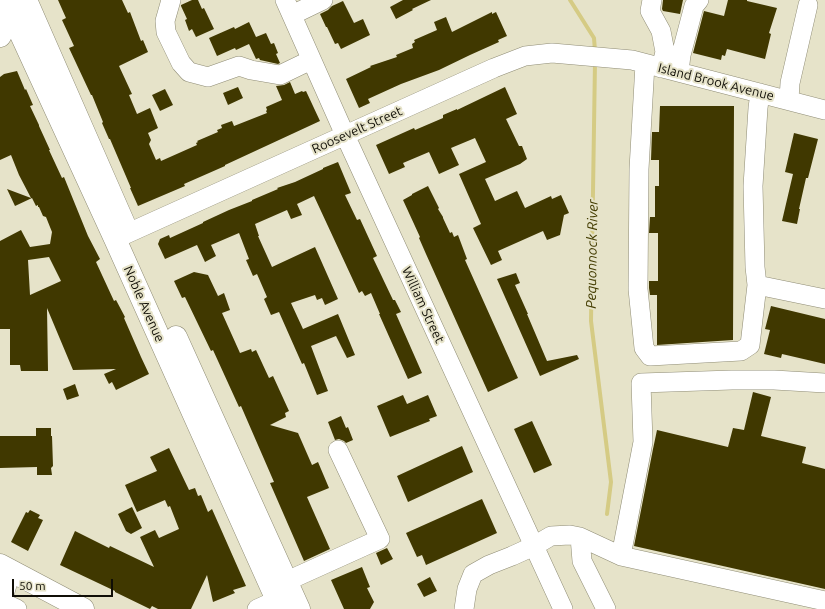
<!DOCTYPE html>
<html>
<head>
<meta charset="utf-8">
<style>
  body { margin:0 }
  #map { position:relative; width:825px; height:609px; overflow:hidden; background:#e6e3c9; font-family:Ubuntu,sans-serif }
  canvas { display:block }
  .scale { position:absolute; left:12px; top:579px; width:101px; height:18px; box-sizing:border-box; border:2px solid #100e06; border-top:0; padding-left:5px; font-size:12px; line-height:14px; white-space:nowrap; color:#100e06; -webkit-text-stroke:3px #e6e3c9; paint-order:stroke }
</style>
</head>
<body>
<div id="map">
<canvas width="825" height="609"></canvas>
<div class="scale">50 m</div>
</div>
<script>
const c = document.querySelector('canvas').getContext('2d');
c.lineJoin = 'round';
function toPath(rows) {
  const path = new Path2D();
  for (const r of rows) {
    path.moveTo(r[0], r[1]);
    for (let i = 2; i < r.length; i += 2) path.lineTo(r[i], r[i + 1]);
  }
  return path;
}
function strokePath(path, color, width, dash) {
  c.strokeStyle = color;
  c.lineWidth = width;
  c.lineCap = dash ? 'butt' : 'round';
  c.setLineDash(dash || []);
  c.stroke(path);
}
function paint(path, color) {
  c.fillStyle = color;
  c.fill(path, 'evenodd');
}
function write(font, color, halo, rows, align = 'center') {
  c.font = font + ' Ubuntu,sans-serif';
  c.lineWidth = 4;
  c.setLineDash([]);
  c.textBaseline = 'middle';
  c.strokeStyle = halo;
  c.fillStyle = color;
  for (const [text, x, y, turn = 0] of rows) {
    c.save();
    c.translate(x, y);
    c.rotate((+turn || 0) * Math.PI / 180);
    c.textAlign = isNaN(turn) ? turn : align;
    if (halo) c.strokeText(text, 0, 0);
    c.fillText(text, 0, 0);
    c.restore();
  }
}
strokePath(toPath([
  [570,0,594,38,595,51],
  [595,62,591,321,611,482,607,514]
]), '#d5cb84', 4);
paint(toPath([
  [58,0,122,0,128,13,130,12,141,41,143,40,148,52,119,66,132,94,129,95,137,114,150,108,158,128,148,133,151,140,149,144,156,160,160,158,161,161,197,145,196,143,198,142,197,141,218,132,217,130,222,128,221,125,232,121,234,126,267,113,266,111,267,110,266,107,282,100,276,86,284,85,290,82,295,94,302,91,303,92,306,91,320,121,225,165,225,166,184,184,185,186,138,206,130,188,131,188,110,139,109,139,102,123,103,122,92,95,91,95,69,48,74,46,62,20,66,18],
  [192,0,198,0,202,9,204,8,214,29,196,37,192,29,189,31,185,20,187,19,181,6,181,5],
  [403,0,431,0,412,9,413,10,396,19,390,7],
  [663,0,683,0,680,14,663,11,662,9],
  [728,0,747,0,747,1,777,8,769,33,771,34,765,59,727,49,725,56,722,55,721,60,693,53,704,11,724,16],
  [343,1,354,23,363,19,370,35,341,49,338,43,335,44,327,27,326,27,320,14,328,10,332,6],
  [492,12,492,14,496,12,507,36,498,40,499,42,470,55,439,70,401,84,368,99,370,103,359,108,346,79,371,67,370,66,397,57,396,55,413,48,412,44,415,42,414,40,437,30,434,22,446,17,452,32],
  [249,22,256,37,266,33,271,44,274,43,278,53,276,54,280,63,278,64,260,60,259,58,256,59,249,44,236,50,235,48,217,56,209,38,234,27,235,29],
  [17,71,25,90,26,89,33,105,30,106,39,125,39,126,50,150,49,150,62,178,64,177,88,236,100,259,96,262,114,301,116,300,125,317,124,318,141,357,149,374,116,390,112,382,109,384,104,374,116,369,73,370,47,308,48,371,21,371,20,365,10,365,10,329,0,329,0,241,21,230,30,247,50,244,52,232,46,217,43,216,39,207,38,207,38,205,36,206,32,198,15,206,7,189,31,198,19,175,11,155,0,160,0,77,4,74],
  [49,257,61,281,30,295,28,260],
  [238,87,243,98,228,105,223,93],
  [505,87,517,114,506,119,519,146,522,146,527,159,520,164,485,179,495,201,517,191,525,208,551,196,552,199,561,195,569,213,564,215,560,235,547,240,543,231,498,251,502,260,491,265,473,228,481,224,459,174,486,162,475,138,451,148,459,165,439,174,429,152,403,163,405,167,389,174,376,145,414,128,415,130,443,118,443,115,457,109,457,110],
  [165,89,173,105,160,111,152,95],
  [660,106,734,106,733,340,657,345,657,295,650,295,649,288,649,281,658,281,658,233,649,233,650,217,655,217,655,186,659,186,659,160,651,160,652,132,659,132],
  [794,133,818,139,808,178,806,178,799,209,800,209,797,224,782,221,793,174,785,172],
  [338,162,351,193,345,195,357,220,360,219,377,256,373,258,393,300,395,300,401,312,396,314,422,373,408,379,379,314,380,314,371,293,365,296,362,291,359,293,314,196,297,204,302,215,291,219,287,210,255,224,259,236,258,236,272,267,315,247,338,299,325,305,322,298,317,300,315,295,291,303,303,329,338,314,355,355,347,358,336,336,311,346,328,391,317,395,304,363,302,364,279,312,271,315,264,299,267,297,257,274,253,276,246,260,249,259,239,233,211,245,216,256,205,262,197,245,165,259,158,244,160,239,169,235,170,238,203,223,203,222,229,210,252,201,252,200,278,189,277,188,295,182,323,169,323,168],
  [428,186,439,208,438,209,443,217,443,218,450,233,452,232,454,237,458,235,467,259,465,260,518,378,488,392,426,254,419,238,420,237,403,200,412,195,412,194],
  [194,272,208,275,218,296,224,293,230,310,222,313,240,353,251,349,252,352,256,350,269,378,273,376,289,411,285,413,286,417,270,425,298,433,312,465,318,462,329,488,307,497,330,549,304,561,270,483,274,482,241,406,239,407,213,350,211,351,185,297,182,298,174,281],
  [516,273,520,283,515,285,528,314,527,314,547,361,577,355,579,359,540,376,497,279],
  [771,306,825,319,825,364,782,354,781,358,764,354,770,330,765,329],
  [75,384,79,396,67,400,63,389],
  [753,392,771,397,761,436,806,447,802,463,825,469,825,589,634,546,653,449,657,430,728,447,733,428,744,430],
  [403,395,407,404,428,395,437,416,429,419,430,421,390,437,377,406],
  [341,416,346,428,348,427,353,440,346,443,344,441,339,439,335,440,328,422],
  [532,421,552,465,534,473,514,429],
  [36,428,51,428,51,436,52,436,53,466,51,468,52,475,37,475,37,467,0,468,0,436,36,436],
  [462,446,473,472,408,502,397,476],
  [169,448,189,490,195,488,198,496,201,495,208,512,212,509,246,586,233,590,235,593,213,602,207,575,191,609,158,609,152,606,150,609,115,592,115,591,60,565,75,531,109,548,110,546,154,567,140,537,155,530,159,538,179,529,170,506,168,507,165,500,137,512,125,485,157,471,150,457],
  [482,499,497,533,426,565,422,555,417,557,406,533],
  [132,507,142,528,131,534,126,531,118,514],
  [30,510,40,515,38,518,43,520,28,551,11,542,26,512,28,513],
  [387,548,393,559,381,565,376,553],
  [362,567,370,587,367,588,374,602,370,609,344,609,331,580],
  [430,577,437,591,424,597,417,584]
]), '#403800');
const minor = toPath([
  [171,0,165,21,166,32,181,63,189,72,208,77,239,66,251,70,280,75,311,60],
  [285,0,345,135,563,609],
  [652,0,650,11,661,31,665,52,661,68],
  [292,15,323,0],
  [645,64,639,169,638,289,644,348,650,356,741,351,750,345,757,285],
  [679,72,681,55,694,6,699,0],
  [760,93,758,108,753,186,755,267,757,285,825,299],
  [789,100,790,83,808,5],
  [115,239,494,68,525,56,552,53,632,60,825,110],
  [621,556,643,442,641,383,732,380,774,380,825,383],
  [11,571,2,602,17,609],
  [287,581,380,539,338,450],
  [257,609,277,600],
  [464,609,467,589,473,574,489,565,512,556,534,546,551,536,570,535,580,537],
  [606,609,582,561,580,537,621,556,825,601]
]);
const major = toPath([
  [8,0,12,15,115,239,281,609],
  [26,0,125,226],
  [0,36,16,6],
  [176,337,299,609],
  [0,565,83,609]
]);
strokePath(minor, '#8f8c75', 20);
strokePath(major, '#8f8c75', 23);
strokePath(minor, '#fff', 19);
strokePath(major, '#fff', 22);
write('13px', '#100e06', '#e6e3c9', [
  ["Island Brook Avenue",716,82,14],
  ["Roosevelt Street",357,130,-24],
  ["Noble Avenue",144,304,66],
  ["William Street",423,305,65]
]);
write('italic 14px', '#443d02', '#e6e3c9', [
  ["Pequonnock River",592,254,-89]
]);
</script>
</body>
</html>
